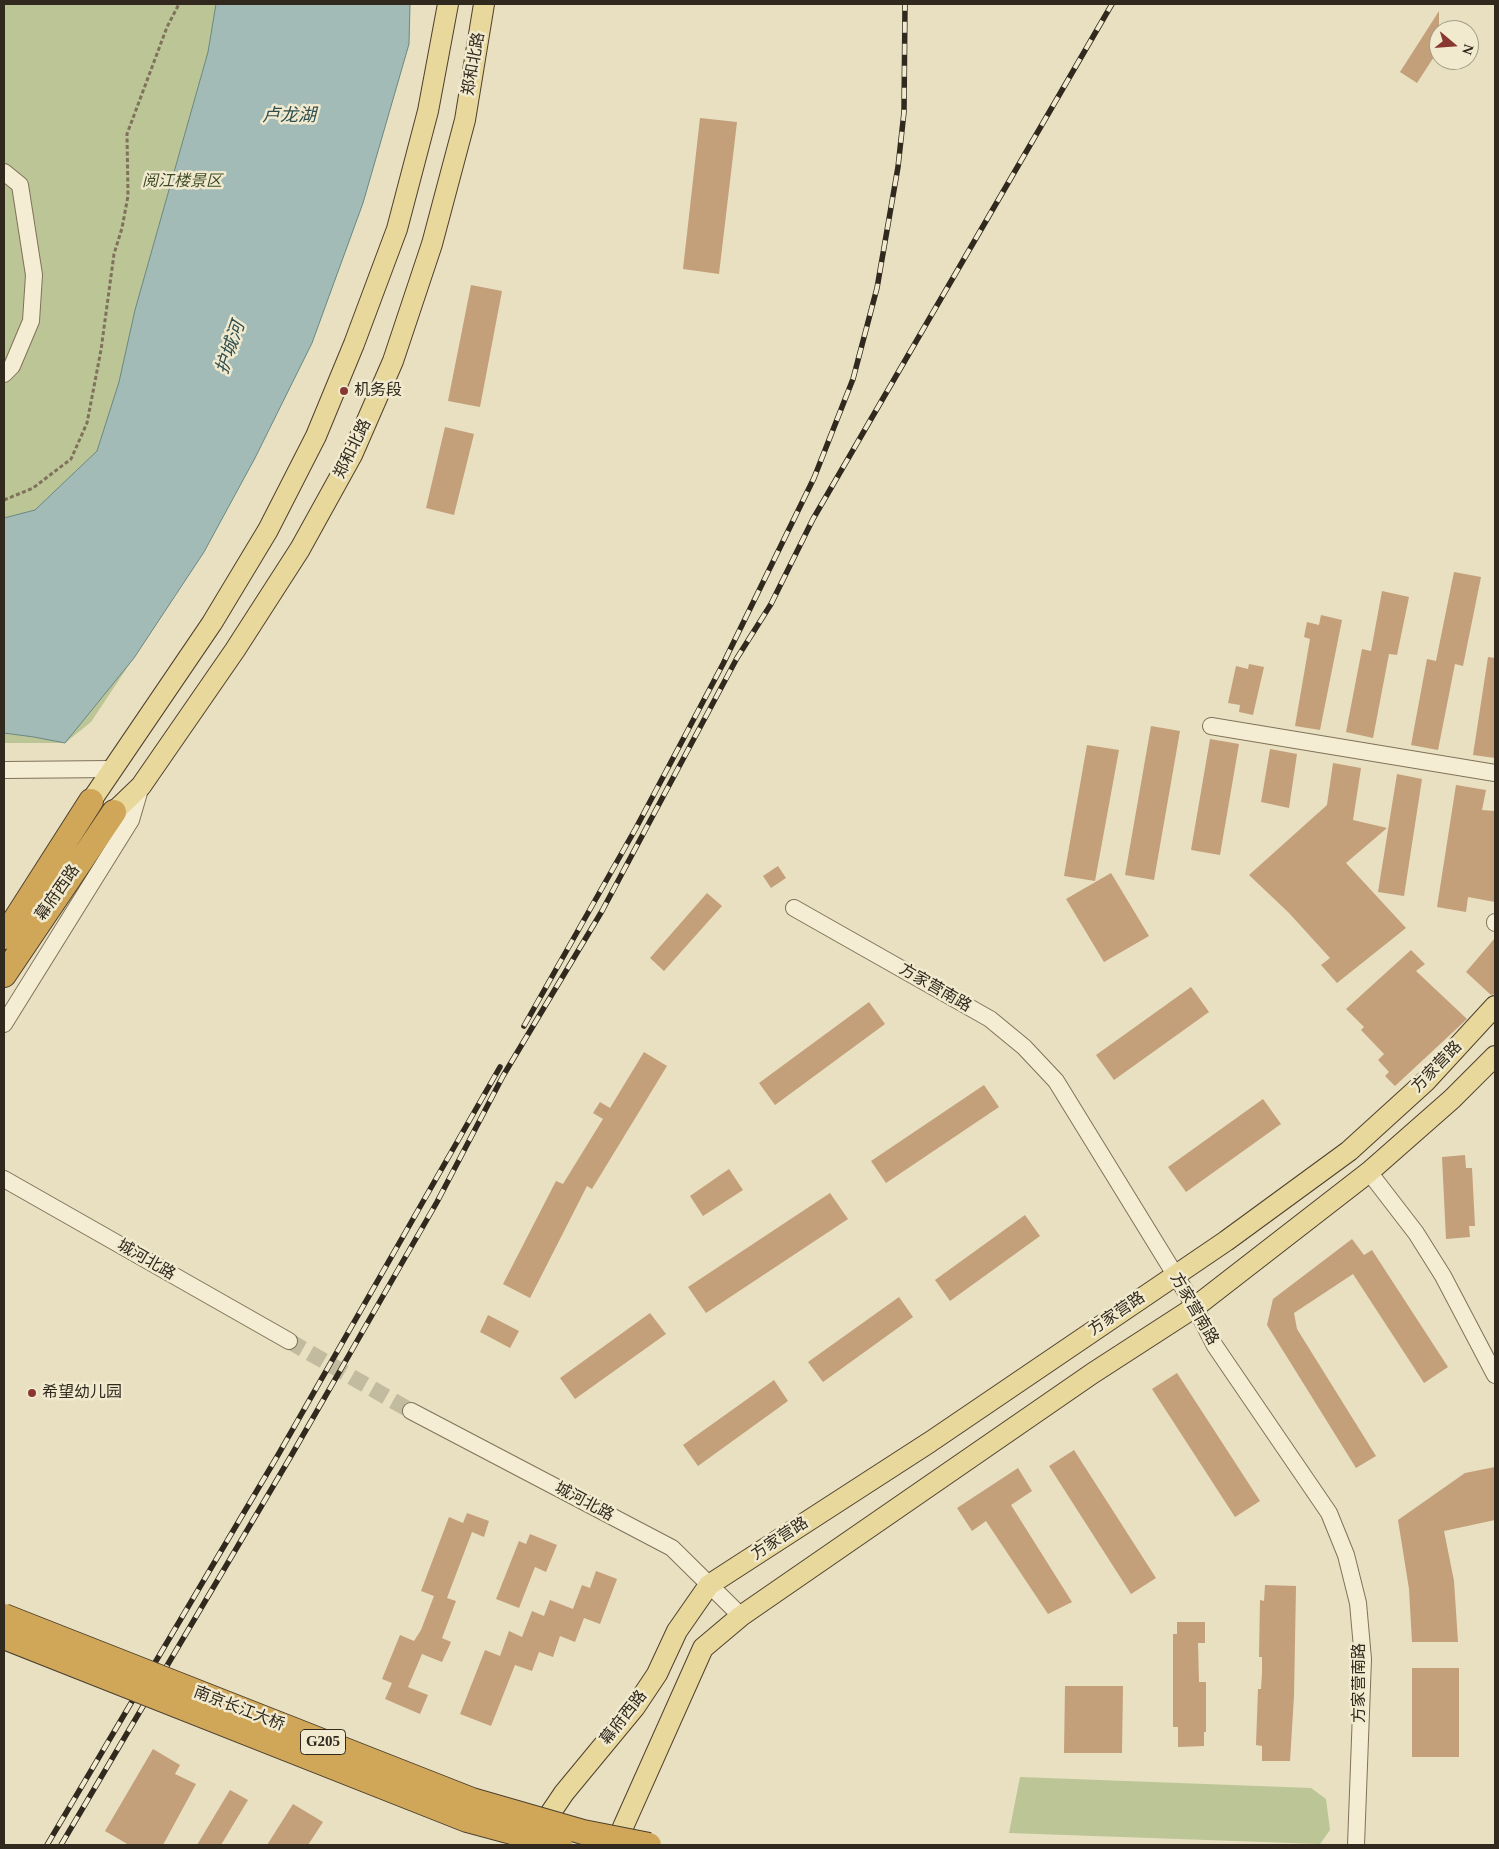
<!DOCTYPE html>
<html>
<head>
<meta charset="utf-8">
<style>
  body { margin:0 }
  #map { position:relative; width:1499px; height:1849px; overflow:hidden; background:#e8e0c1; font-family:"Times New Roman",serif }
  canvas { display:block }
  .frame { position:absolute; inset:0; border:5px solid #31291d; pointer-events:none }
  .north { position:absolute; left:1429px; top:20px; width:50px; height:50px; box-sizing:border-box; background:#f1eacf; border:1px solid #a49d88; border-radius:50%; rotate:108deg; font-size:14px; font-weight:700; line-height:20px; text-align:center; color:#31291d }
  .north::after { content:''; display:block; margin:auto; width:18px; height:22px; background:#883831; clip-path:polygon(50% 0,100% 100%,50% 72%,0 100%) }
</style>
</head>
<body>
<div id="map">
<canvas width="1499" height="1849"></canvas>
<div class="frame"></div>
<div class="north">N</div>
</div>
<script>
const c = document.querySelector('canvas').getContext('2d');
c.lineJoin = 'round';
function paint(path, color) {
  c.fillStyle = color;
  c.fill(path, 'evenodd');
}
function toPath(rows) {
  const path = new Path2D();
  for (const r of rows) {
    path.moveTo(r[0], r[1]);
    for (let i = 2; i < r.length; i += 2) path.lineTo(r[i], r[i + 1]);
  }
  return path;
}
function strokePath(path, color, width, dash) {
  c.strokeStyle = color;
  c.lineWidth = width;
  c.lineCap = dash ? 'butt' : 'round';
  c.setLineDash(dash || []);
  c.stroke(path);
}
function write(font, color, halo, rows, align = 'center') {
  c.font = font + ' "Times New Roman","Noto Sans SC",serif';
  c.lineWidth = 5;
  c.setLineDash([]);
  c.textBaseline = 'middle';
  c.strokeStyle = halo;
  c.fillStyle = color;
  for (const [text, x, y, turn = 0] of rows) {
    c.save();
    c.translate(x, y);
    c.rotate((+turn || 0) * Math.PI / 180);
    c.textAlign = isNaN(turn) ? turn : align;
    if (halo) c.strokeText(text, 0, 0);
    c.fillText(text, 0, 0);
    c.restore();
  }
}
paint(toPath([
  [4,4,410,4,409,44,363,203,312,343,255,458,204,552,91,722,65,743,4,743],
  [1020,1777,1311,1788,1326,1799,1330,1830,1320,1844,1009,1833]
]), '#bbc596');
const water = toPath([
  [216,4,410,4,409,44,363,203,312,343,255,458,204,552,134,658,65,743,34,737,4,733,4,518,35,510,97,451,119,382,135,310,208,52,216,4]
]);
paint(water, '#a3bbb6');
strokePath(water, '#6b8883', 1);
paint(toPath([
  [1439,11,1439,49,1417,83,1400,72],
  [700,118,737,122,719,274,683,269],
  [471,285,502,291,480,407,448,401],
  [445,427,474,434,454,515,426,508],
  [1454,572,1481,577,1463,666,1455,664,1438,750,1411,745,1427,659,1436,661],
  [1382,591,1409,597,1397,655,1389,654,1373,738,1346,732,1362,649,1371,651],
  [1321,615,1342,620,1320,730,1295,726,1310,639,1304,637,1307,622,1319,625],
  [1488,657,1495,658,1495,758,1473,755],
  [1249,664,1264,667,1253,715,1239,712,1240,705,1228,703,1236,666,1248,669],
  [1151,726,1180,731,1154,880,1125,875],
  [1210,739,1239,744,1220,855,1191,850],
  [1087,745,1119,750,1095,881,1064,876],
  [1270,749,1297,754,1289,808,1261,802],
  [1333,763,1361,768,1353,820,1387,828,1346,863,1406,928,1337,983,1321,965,1330,958,1289,913,1249,875,1327,805],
  [1397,774,1422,779,1404,896,1378,892],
  [1456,785,1486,790,1482,810,1495,811,1495,902,1468,897,1466,912,1437,907],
  [778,866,786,878,771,888,763,876],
  [1111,873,1149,936,1104,962,1066,899],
  [707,893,722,906,664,971,650,958],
  [1495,938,1495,994,1491,995,1466,972],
  [1411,950,1425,964,1416,971,1467,1019,1395,1086,1385,1076,1389,1072,1378,1060,1384,1054,1361,1030,1364,1027,1346,1009],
  [1191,987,1209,1012,1114,1080,1096,1055],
  [869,1002,885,1024,775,1105,759,1083],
  [644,1052,667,1066,592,1189,587,1186,530,1298,503,1284,556,1181,563,1184,603,1119,593,1113,600,1102,610,1108],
  [984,1085,999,1107,886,1183,871,1161],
  [1263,1099,1281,1124,1186,1192,1168,1167],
  [1465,1155,1466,1168,1472,1168,1475,1226,1469,1226,1470,1237,1446,1239,1442,1157],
  [729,1169,743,1190,703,1216,690,1196],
  [830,1193,848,1219,706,1313,688,1287],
  [1025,1215,1040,1236,950,1301,935,1280],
  [1352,1239,1364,1255,1372,1250,1448,1367,1424,1383,1353,1274,1294,1313,1297,1329,1376,1456,1356,1468,1267,1325,1273,1299],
  [899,1297,913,1317,823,1382,808,1362],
  [650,1313,666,1334,575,1399,560,1378],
  [488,1315,519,1331,510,1348,480,1332],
  [1177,1373,1260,1501,1235,1517,1152,1389],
  [774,1380,788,1401,698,1466,683,1445],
  [1074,1450,1156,1578,1131,1594,1049,1466],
  [1495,1467,1495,1520,1444,1531,1454,1581,1458,1642,1412,1642,1409,1589,1398,1520,1465,1473],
  [1018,1468,1032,1491,1011,1505,1072,1602,1048,1614,986,1521,972,1531,957,1508],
  [467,1513,489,1521,484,1537,472,1532,447,1598,456,1601,442,1638,451,1642,442,1662,422,1654,408,1687,428,1695,420,1714,385,1699,392,1683,382,1679,400,1635,414,1641,421,1630,434,1596,421,1591,449,1517,463,1523],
  [530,1534,557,1545,546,1572,535,1567,519,1608,496,1599,519,1541,526,1544],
  [596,1571,617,1579,600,1624,584,1618,575,1642,560,1636,553,1657,539,1652,532,1671,515,1665,491,1726,460,1714,485,1650,500,1656,509,1631,522,1637,532,1611,544,1616,550,1600,573,1609,582,1585,590,1588],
  [1265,1585,1296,1586,1294,1696,1290,1761,1262,1761,1262,1746,1256,1745,1258,1689,1261,1689,1262,1673,1262,1657,1259,1657,1260,1600,1264,1601],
  [1177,1622,1205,1622,1205,1643,1198,1643,1199,1682,1206,1682,1206,1732,1204,1732,1204,1746,1178,1747,1178,1727,1173,1727,1173,1634,1177,1634],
  [1412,1668,1459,1668,1459,1757,1412,1757],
  [1065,1686,1123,1686,1122,1753,1064,1753],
  [153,1749,180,1765,175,1774,196,1784,163,1845,129,1845,105,1831],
  [230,1790,248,1800,221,1845,197,1845],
  [293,1804,323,1822,308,1845,267,1845]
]), '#c39f7a');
strokePath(toPath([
  [289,1341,411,1411]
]), '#c3bba0', 16, [16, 8]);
const minor = toPath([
  [4,172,20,185,34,275,31,321,12,366,4,374],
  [1211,726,1495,773],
  [4,770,112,769],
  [794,908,990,1019,1024,1047,1056,1081,1195,1307,1215,1346,1329,1513,1346,1555,1358,1603,1363,1659,1356,1845],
  [1495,923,1495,922],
  [4,1024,131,820,141,786],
  [1369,1172,1416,1233,1443,1276,1495,1375],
  [4,1179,289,1341],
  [411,1411,672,1548,741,1616]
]);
const major = toPath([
  [91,801,212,623,268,530,316,436,354,344,397,229,428,111,448,4],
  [114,812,141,786,235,650,300,549,352,455,393,361,432,244,465,120,484,4],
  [537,1833,564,1793,635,1707,657,1674,677,1631,709,1585,930,1442,1226,1241,1349,1151,1426,1081,1495,1006],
  [615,1845,703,1648,741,1616,1093,1373,1195,1307,1369,1172,1452,1099,1495,1056]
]);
const highway = toPath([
  [4,937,91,801],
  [4,975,114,812]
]);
strokePath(minor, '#80725a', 18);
strokePath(major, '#4e402e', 22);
strokePath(highway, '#4e402e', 26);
strokePath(toPath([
  [4,500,33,488,71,459,87,423,101,350,114,254,122,228,128,196,127,134,167,27,179,4]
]), '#80725a', 3, [4, 2.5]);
strokePath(minor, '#f4edd3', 16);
strokePath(major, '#e8d89c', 20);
strokePath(highway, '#d0a759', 24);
const rail = toPath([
  [524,1026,636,828,723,664,814,478,853,379,877,288,898,167,904,112,905,4],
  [47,1845,278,1455,500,1067],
  [61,1845,291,1456,437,1202,503,1076,602,911,737,658,771,604,813,519,1112,4]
]);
strokePath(rail, '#31291d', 5.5);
strokePath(rail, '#f1eacf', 4, [11]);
const highwayBridge = toPath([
  [4,1616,472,1800,583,1832,649,1845],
  [4,1637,467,1820,560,1845]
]);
strokePath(highwayBridge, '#4e402e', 26, []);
strokePath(highwayBridge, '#d0a759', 24);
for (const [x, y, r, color] of [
  [344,391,5,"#883831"],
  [32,1393,5,"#883831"]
]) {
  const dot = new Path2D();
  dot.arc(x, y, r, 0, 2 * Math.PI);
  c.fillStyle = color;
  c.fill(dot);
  strokePath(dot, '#f1eacf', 2);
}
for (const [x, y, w] of [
  [323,1742,45]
]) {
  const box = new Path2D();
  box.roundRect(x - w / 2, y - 12.5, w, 25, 4);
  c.fillStyle = '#f1eacf';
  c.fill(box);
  strokePath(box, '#31291d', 1);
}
write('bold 15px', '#31291d', null, [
  ["G205",323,1742]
]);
write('16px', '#31291d', '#f1eacf', [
  ["郑和北路",474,64,-80],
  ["郑和北路",353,449,-64],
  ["幕府西路",58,893,-55],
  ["方家营南路",935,988,30],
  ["方家营路",1437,1067,-46],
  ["城河北路",146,1260,30],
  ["方家营南路",1194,1309,60],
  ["方家营路",1117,1314,-34],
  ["城河北路",584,1502,28],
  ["方家营路",780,1539,-33],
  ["方家营南路",1360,1683,-90],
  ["南京长江大桥",239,1709,21],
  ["幕府西路",624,1718,-52]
]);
write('italic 16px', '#3e4b26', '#f1eacf', [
  ["阅江楼景区",182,182]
]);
write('16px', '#31291d', '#f1eacf', [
  ["机务段",354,391],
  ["希望幼儿园",42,1393]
], 'left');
write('italic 18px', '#2e4e4f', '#f1eacf', [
  ["卢龙湖",289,116],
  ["护城河",231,348,-71]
]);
</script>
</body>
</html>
